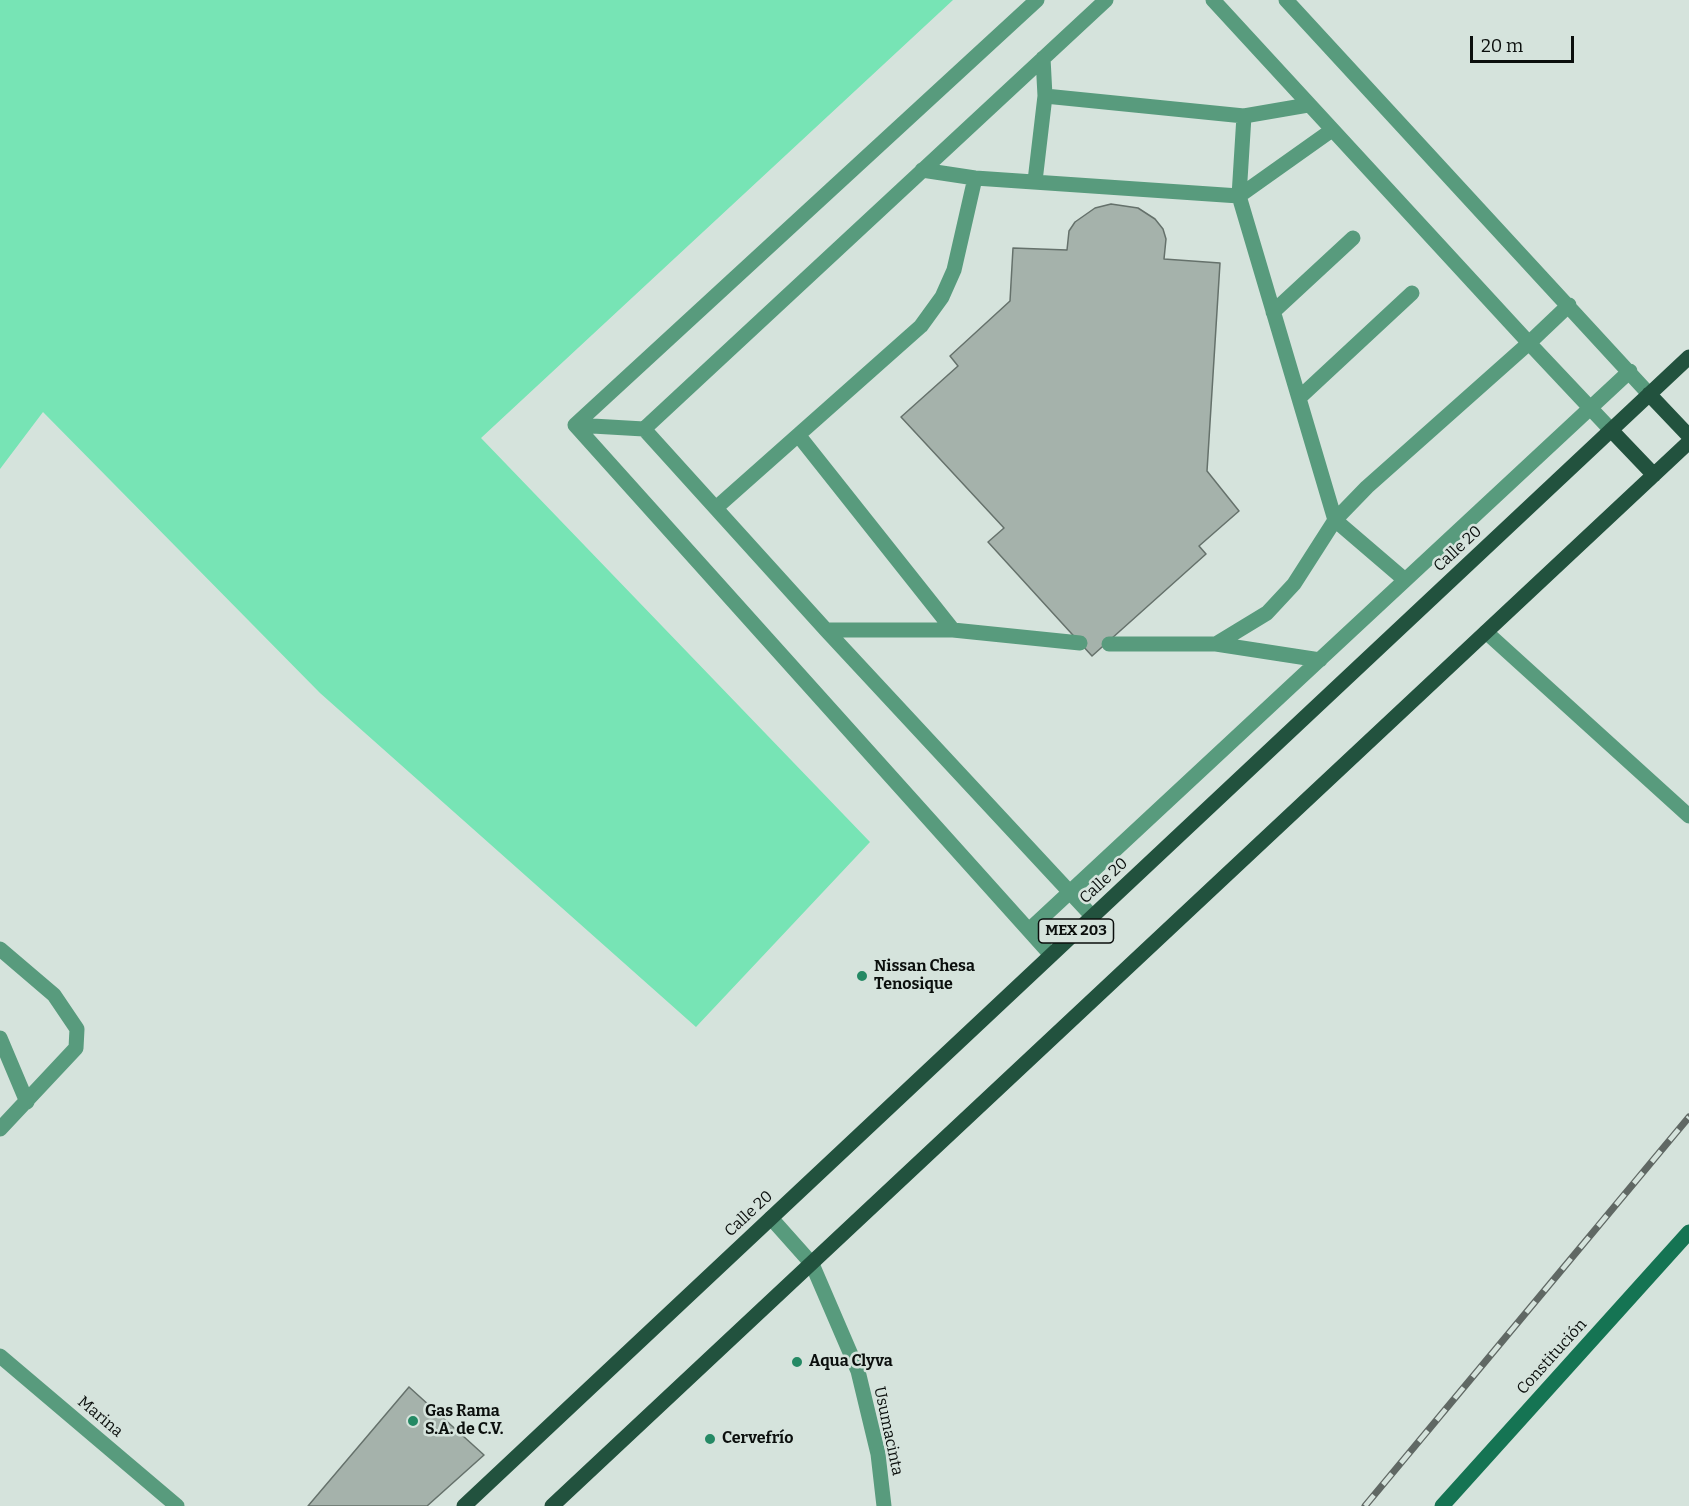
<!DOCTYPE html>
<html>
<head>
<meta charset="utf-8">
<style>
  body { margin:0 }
  #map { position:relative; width:1689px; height:1506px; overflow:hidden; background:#d5e3dc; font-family:Bitter,serif }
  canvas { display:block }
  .scale { position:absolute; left:1470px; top:36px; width:104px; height:27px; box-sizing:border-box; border:3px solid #0b0f0d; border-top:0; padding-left:8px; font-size:18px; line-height:21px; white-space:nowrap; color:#0b0f0d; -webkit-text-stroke:4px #d5e3dc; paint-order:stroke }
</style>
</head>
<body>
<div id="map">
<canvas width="1689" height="1506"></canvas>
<div class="scale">20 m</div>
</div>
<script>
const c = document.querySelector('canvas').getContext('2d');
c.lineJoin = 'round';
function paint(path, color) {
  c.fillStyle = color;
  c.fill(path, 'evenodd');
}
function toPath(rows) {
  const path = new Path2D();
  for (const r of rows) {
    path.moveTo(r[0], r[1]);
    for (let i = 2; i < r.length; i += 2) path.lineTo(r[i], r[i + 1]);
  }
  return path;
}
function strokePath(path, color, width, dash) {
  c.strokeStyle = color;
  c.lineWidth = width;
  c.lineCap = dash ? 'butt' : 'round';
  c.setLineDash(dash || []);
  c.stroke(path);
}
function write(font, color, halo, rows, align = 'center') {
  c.font = font + ' Bitter,serif';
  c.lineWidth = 5;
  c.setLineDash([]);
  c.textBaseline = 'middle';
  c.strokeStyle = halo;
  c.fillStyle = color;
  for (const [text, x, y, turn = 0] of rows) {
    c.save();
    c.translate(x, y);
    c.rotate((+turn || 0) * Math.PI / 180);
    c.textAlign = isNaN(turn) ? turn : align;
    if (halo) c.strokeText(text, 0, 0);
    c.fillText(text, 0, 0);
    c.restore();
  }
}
paint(toPath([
  [0,0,953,0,481,438,870,842,696,1027,320,693,43,412,0,469]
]), '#77e4b5');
const building = toPath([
  [1111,204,1138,208,1155,219,1163,229,1166,239,1164,259,1220,263,1207,471,1239,511,1199,546,1206,554,1092,656,988,542,1004,528,901,417,958,366,950,356,1010,301,1013,248,1067,250,1069,231,1075,222,1095,208,1111,204],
  [409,1387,484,1455,427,1506,308,1506,409,1387]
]);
paint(building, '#a5b2ab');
strokePath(building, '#65716b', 1.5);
strokePath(toPath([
  [1037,0,575,425,1051,955],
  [1213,0,1529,343,1611,430],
  [1286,0,1649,394],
  [1045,96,1244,116,1308,105],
  [922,170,975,178,1239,196,1335,520,1294,584,1267,613,1216,644,1109,644],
  [1035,181,1045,96,1043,58],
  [1239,196,1332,130],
  [1239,196,1244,116],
  [1273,312,1353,238],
  [1299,398,1412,293],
  [575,425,644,429,826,630,1092,916],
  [644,429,1106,0],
  [799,436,953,630],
  [717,507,921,326,942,297,954,270,975,178],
  [1405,580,1335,520,1367,487,1529,343,1569,305],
  [826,630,953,630,1080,643],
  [1216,644,1320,660],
  [1029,930,1630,371],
  [0,949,54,995,77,1029,76,1048,0,1129],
  [0,1038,27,1102]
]), '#589b7d', 15);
strokePath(toPath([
  [1486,632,1689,816],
  [771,1218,812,1264,858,1371,878,1454,884,1506],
  [0,1356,177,1506]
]), '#589b7d', 15);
strokePath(toPath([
  [1442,1506,1689,1232]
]), '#157453', 15);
strokePath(toPath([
  [1649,394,1689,436],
  [1611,430,1654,475],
  [464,1506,1689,357],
  [552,1506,1689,442]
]), '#22523e', 15);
const rail = toPath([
  [1365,1506,1689,1117]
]);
strokePath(rail, '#606864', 7);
strokePath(rail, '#d5e3dc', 4.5, [14]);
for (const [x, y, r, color] of [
  [862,976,6,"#248964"],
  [797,1362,6,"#248964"],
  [413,1421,6,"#248964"],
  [710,1439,6,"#248964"]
]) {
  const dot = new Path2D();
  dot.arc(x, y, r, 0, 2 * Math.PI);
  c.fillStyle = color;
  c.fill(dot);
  strokePath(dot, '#d5e3dc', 2);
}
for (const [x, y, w] of [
  [1076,931,75]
]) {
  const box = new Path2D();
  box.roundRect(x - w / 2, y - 12, w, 24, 4.5);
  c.fillStyle = '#d5e3dc';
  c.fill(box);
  strokePath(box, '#0b0f0d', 1.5);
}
write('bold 15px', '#0b0f0d', null, [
  ["MEX 203",1076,931]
]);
write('16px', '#0b0f0d', '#d5e3dc', [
  ["Calle 20",1458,549,-43],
  ["Calle 20",1104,881,-43],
  ["Calle 20",749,1214,-43],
  ["Constitución",1552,1357,-48],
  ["Marina",100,1417,40],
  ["Usumacinta",888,1431,78]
]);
write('bold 16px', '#0b0f0d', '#d5e3dc', [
  ["Nissan Chesa",874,967],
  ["Tenosique",874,985],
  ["Aqua Clyva",809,1362],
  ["Gas Rama",425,1412],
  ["S.A. de C.V.",425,1430],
  ["Cervefrío",722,1439]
], 'left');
</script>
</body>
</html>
